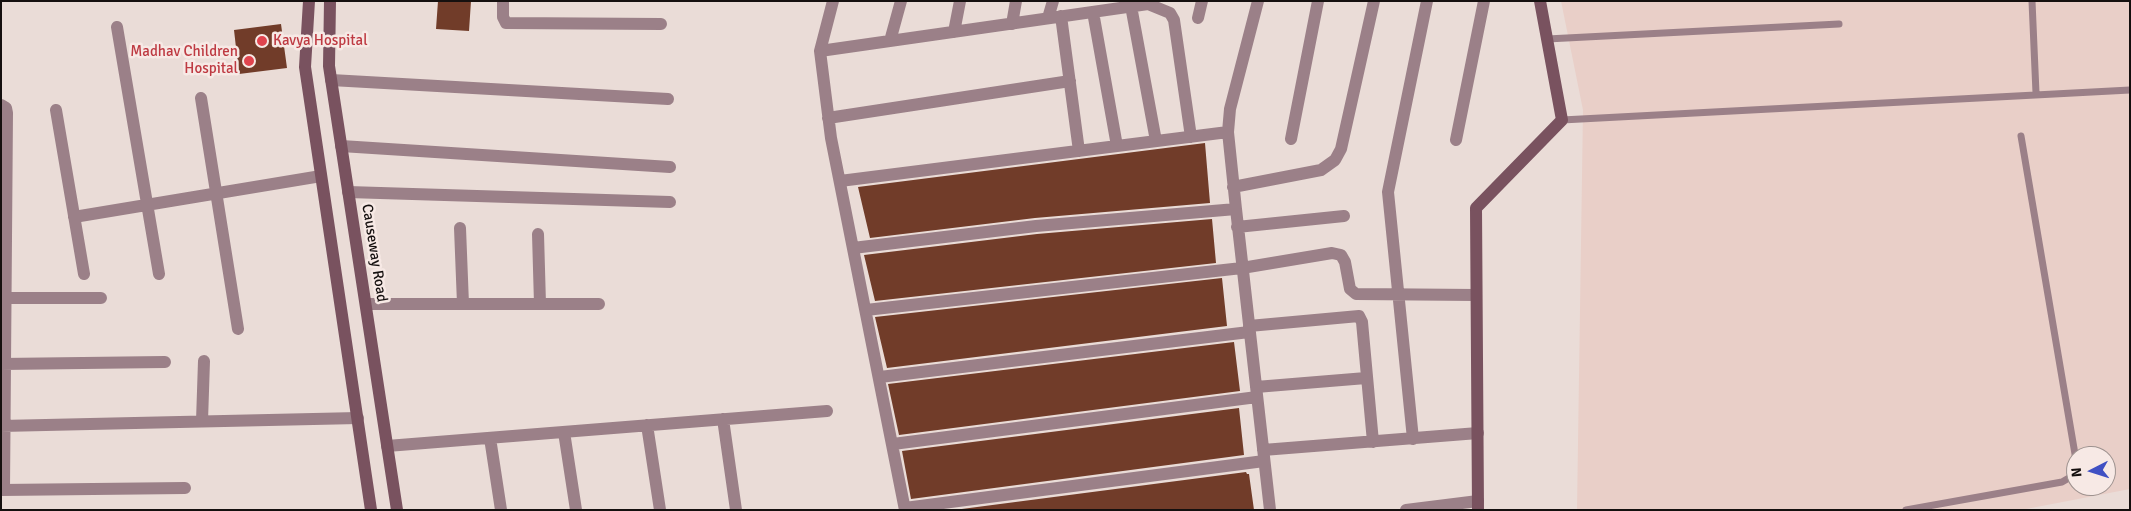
<!DOCTYPE html>
<html>
<head>
<meta charset="utf-8">
<style>
  body { margin:0 }
  #map { position:relative; width:2131px; height:511px; overflow:hidden; background:#eadcd7; font-family:Signika,sans-serif }
  canvas { display:block }
  .frame { position:absolute; inset:0; border:2px solid #15100f; pointer-events:none }
  .north { position:absolute; left:2066px; top:446px; width:50px; height:50px; box-sizing:border-box; background:#f7e9e5; border:1px solid #9d928f; border-radius:50%; rotate:265deg; font-size:14px; font-weight:700; line-height:20px; text-align:center; color:#15100f }
  .north::after { content:''; display:block; margin:auto; width:18px; height:22px; background:#4050c3; clip-path:polygon(50% 0,100% 100%,50% 72%,0 100%) }
</style>
</head>
<body>
<div id="map">
<canvas width="2131" height="511"></canvas>
<div class="frame"></div>
<div class="north">N</div>
</div>
<script>
const c = document.querySelector('canvas').getContext('2d');
c.lineJoin = 'round';
function paint(path, color) {
  c.fillStyle = color;
  c.fill(path, 'evenodd');
}
function toPath(rows) {
  const path = new Path2D();
  for (const r of rows) {
    path.moveTo(r[0], r[1]);
    for (let i = 2; i < r.length; i += 2) path.lineTo(r[i], r[i + 1]);
  }
  return path;
}
function strokePath(path, color, width, dash) {
  c.strokeStyle = color;
  c.lineWidth = width;
  c.lineCap = dash ? 'butt' : 'round';
  c.setLineDash(dash || []);
  c.stroke(path);
}
function write(font, color, halo, rows, align = 'center') {
  c.font = font + ' Signika,sans-serif';
  c.lineWidth = 5;
  c.setLineDash([]);
  c.textBaseline = 'middle';
  c.strokeStyle = halo;
  c.fillStyle = color;
  for (const [text, x, y, turn = 0] of rows) {
    c.save();
    c.translate(x, y);
    c.rotate((+turn || 0) * Math.PI / 180);
    c.textAlign = isNaN(turn) ? turn : align;
    if (halo) c.strokeText(text, 0, 0);
    c.fillText(text, 0, 0);
    c.restore();
  }
}
paint(toPath([
  [1561,1,2130,1,2130,489,2021,510,1577,510,1583,110],
  [2076,456,2106,456,2106,486,2076,486]
]), '#e9cfc8');
paint(toPath([
  [438,1,471,1,469,31,436,29],
  [281,24,287,68,239,74,234,30],
  [1205,143,1210,203,1035,218,870,238,858,187],
  [1212,219,1216,263,875,301,864,255,1037,234],
  [1222,278,1227,326,887,368,875,317],
  [1234,342,1240,391,899,435,888,384],
  [1239,408,1244,455,911,499,902,451],
  [1246,472,1247,474,1249,474,1254,510,954,510]
]), '#713c29');
strokePath(toPath([
  [2032,1,2036,93],
  [1547,39,1839,24],
  [1562,120,2130,90],
  [1906,510,2062,482,2074,475,2076,460,2021,136]
]), '#9b8088', 7);
strokePath(toPath([
  [503,1,503,17,506,23,661,24],
  [833,1,820,51,831,138,905,510],
  [1131,6,1156,141],
  [1093,12,1117,146],
  [1061,16,1079,151],
  [1048,18,1053,1],
  [1198,18,1202,1],
  [1012,24,1016,1],
  [117,27,159,274],
  [954,32,960,1],
  [890,41,901,1],
  [820,51,1148,4,1170,13,1174,20,1191,137],
  [331,80,668,99],
  [201,98,238,329],
  [1,105,6,108,7,113,4,490],
  [56,110,84,274],
  [828,118,1070,81],
  [1291,139,1318,1],
  [1456,140,1484,1],
  [341,146,670,167],
  [840,181,1228,132],
  [1233,187,1321,170,1335,160,1341,149,1374,1],
  [348,192,670,202],
  [1236,209,1228,132,1230,109,1258,1],
  [74,217,321,176],
  [1237,227,1344,216],
  [460,228,463,304],
  [538,234,540,304],
  [853,248,1036,226,1236,209,1270,510],
  [1,298,101,298],
  [366,304,599,304],
  [866,310,1242,268,1332,253,1341,255,1345,262,1350,289,1356,294,1476,295],
  [1249,326,1359,316,1362,322,1373,442],
  [1,364,165,362],
  [880,377,1249,332],
  [1256,387,1366,378],
  [723,419,736,510],
  [202,421,204,361],
  [647,425,660,510],
  [1,426,358,418],
  [564,432,576,510],
  [490,438,501,510],
  [1413,439,1388,192,1427,1],
  [893,444,1257,397],
  [387,446,827,411],
  [1263,450,1478,433],
  [1,490,185,488],
  [905,508,1264,461],
  [1406,510,1478,501]
]), '#9b8088', 12);
strokePath(toPath([
  [309,1,305,67,371,510],
  [330,1,329,66,397,510],
  [1478,510,1476,208,1562,120,1540,1]
]), '#79525f', 12);
for (const [x, y, r, color] of [
  [262,41,6,"#e0444e"],
  [249,61,6,"#e0444e"]
]) {
  const dot = new Path2D();
  dot.arc(x, y, r, 0, 2 * Math.PI);
  c.fillStyle = color;
  c.fill(dot);
  strokePath(dot, '#f7e9e5', 2);
}
write('15px', '#be3a42', '#f7e9e5', [
  ["Kavya Hospital",273,41],
  ["Madhav Children",238,52,"right"],
  ["Hospital",238,69,"right"]
], 'left');
write('15px', '#15100f', '#f7e9e5', [
  ["Causeway Road",374,253,81]
]);
</script>
</body>
</html>
